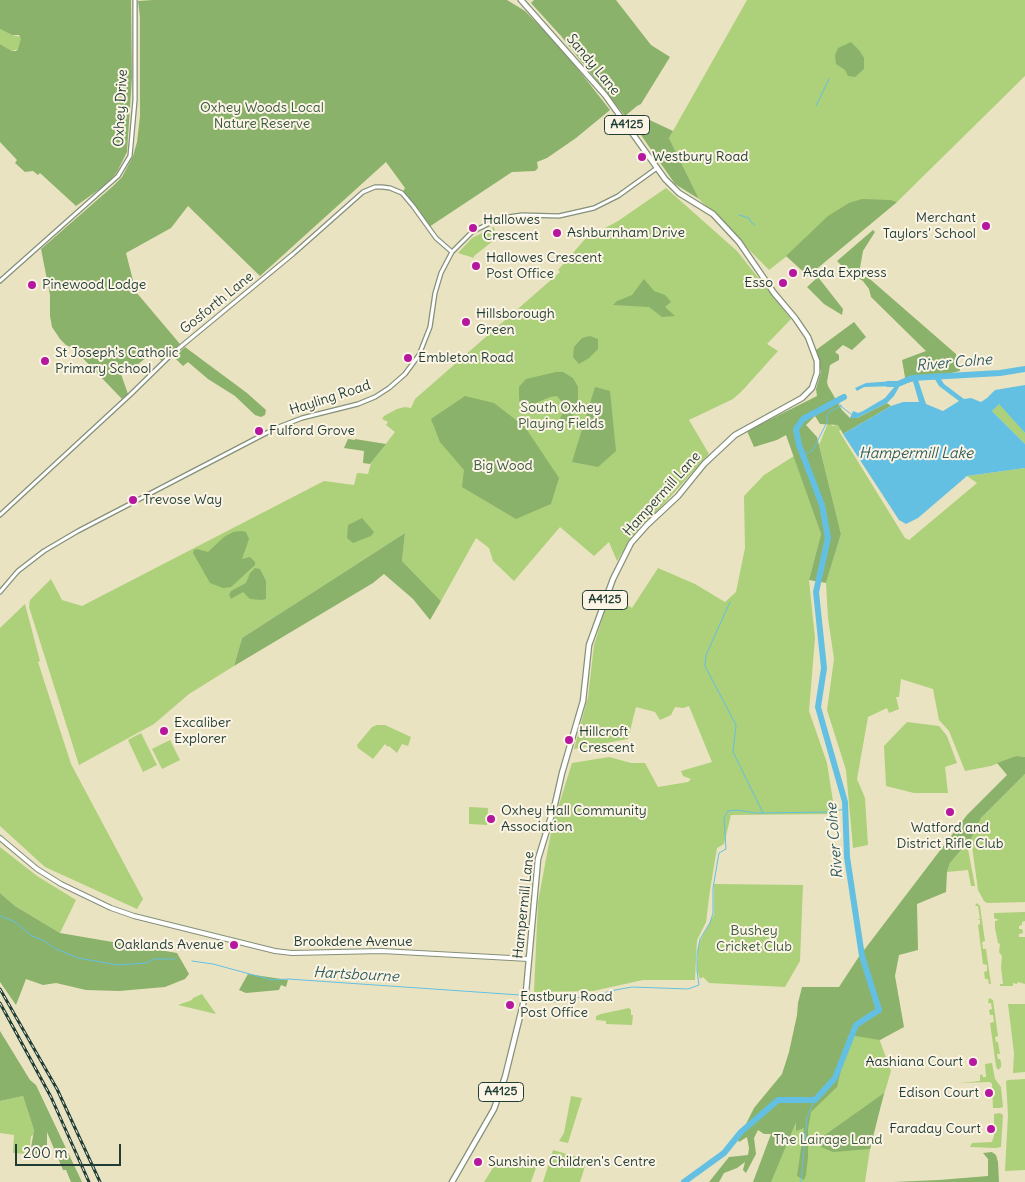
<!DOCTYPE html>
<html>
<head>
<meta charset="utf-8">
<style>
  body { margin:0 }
  #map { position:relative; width:1025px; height:1182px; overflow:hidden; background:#eae3c1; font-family:Delius,sans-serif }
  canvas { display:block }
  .scale { position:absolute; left:15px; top:1144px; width:106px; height:22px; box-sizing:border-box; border:2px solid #1f3d34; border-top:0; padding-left:6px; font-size:15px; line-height:18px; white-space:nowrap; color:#1f3d34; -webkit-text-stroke:4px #fcf5e5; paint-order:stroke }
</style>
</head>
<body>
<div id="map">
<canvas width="1025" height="1182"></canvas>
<div class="scale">200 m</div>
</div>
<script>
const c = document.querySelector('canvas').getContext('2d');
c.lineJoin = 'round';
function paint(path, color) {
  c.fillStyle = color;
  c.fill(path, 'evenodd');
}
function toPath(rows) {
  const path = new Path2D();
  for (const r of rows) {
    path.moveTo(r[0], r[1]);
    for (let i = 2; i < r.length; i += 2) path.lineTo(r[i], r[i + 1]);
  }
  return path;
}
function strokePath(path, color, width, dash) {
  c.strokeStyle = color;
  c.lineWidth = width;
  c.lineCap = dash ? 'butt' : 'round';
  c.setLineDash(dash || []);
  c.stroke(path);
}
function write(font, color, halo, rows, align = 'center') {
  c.font = font + ' Delius,sans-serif';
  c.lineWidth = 4;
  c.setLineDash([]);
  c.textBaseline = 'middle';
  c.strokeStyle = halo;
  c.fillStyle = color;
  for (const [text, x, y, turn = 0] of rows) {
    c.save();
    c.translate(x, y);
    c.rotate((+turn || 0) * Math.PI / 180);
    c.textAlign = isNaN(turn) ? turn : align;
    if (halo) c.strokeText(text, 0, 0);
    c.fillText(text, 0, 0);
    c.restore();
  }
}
paint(toPath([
  [747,0,1025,0,1025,76,897,202,808,276,787,256,769,270,699,199,669,138],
  [0,29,12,35,21,37,21,44,18,49,12,51,0,44],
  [666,188,737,251,791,319,767,344,778,351,742,391,733,399,689,420,709,454,626,546,617,561,609,542,594,556,560,527,514,581,493,561,489,548,476,538,441,601,402,561,405,533,242,638,234,666,189,694,154,724,79,765,29,607,30,600,51,579,62,600,82,606,324,481,354,485,357,473,368,474,371,463,395,432,386,425,388,422,382,419,384,416,397,409,405,407,411,408,415,399,560,272,558,270,585,239,618,221],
  [494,227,495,233,493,241,474,256,474,258,458,253,472,238],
  [999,403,1025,433,1025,444,992,411],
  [830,414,846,426,839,431,905,538,909,540,977,483,967,476,1025,468,1025,757,1016,756,991,766,965,771,949,731,939,720,933,689,901,679,899,697,896,697,899,709,889,713,887,708,868,717,857,779,865,798,868,845,853,848,846,770,827,710,834,659,828,618,826,583,841,534,819,445,828,423,833,426,836,425],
  [794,456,821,534,809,580,815,638,809,711,827,763,835,814,731,815,724,844,717,848,710,890,706,922,697,940,695,980,643,980,593,991,534,992,538,902,552,827,572,763,609,757,631,763,645,763,658,787,688,782,691,779,683,776,681,771,712,762,689,706,683,708,675,707,671,715,660,720,655,712,636,707,628,739,574,749,588,697,594,645,610,594,632,608,658,568,695,584,725,602,736,592,745,548,744,496,764,475],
  [25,604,40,661,38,662,71,764,143,899,137,909,45,867,0,826,0,628],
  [907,722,939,726,947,736,957,763,945,767,948,793,914,793,886,786,884,746],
  [377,725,385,725,411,737,408,746,402,744,397,753,389,746,388,747,385,744,373,759,358,748,357,745,372,727],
  [141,733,157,765,143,772,128,740],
  [170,740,180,760,162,769,152,749],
  [1025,774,1025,902,987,903,984,901,978,890,971,839,981,818],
  [469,807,488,808,487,825,469,824],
  [967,844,975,886,971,886,968,870,947,872,950,863],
  [0,847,37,876,76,900,60,933,15,906,0,893],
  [714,884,803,885,800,961,785,987,709,983,703,977,700,979,697,970,698,949,700,941,714,914],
  [977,903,980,906,985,941,982,942,983,949,986,949,991,984,989,984,988,979,985,979,984,972,987,971,987,965,983,964,978,925,980,924,980,920,977,920,980,919,978,906,975,906],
  [1025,912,1025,921,1022,922,1022,925,1019,926,1019,929,1022,929,1023,933,1019,934,1019,937,1025,937,1025,984,1018,982,1017,984,1013,983,1013,986,1000,986,1000,984,1003,984,1001,967,1002,956,999,952,1000,944,998,943,995,928,995,921,999,920,994,918,994,913],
  [202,994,216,1014,178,1005,192,1000,193,998],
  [989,998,993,1000,998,1036,995,1037,996,1042,998,1042,1000,1054,997,1054,998,1059,1000,1059,1001,1062,1001,1067,998,1070,996,1066,990,1023,994,1022,993,1015,990,1015,989,1010,992,1009,991,1003,988,1003],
  [1008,1004,1025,1004,1025,1072,1013,1073,1014,1053],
  [629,1008,631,1010,631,1015,633,1015,632,1025,606,1024,606,1021,596,1020,596,1016,601,1014],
  [880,1029,880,1041,891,1071,878,1115,870,1149,865,1182,767,1182,799,1100,846,1051,849,1035],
  [992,1063,995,1079,1001,1087,1003,1107,1000,1108,993,1108,992,1084,990,1082,959,1083,980,1081,980,1075,982,1074,983,1077,986,1077,985,1064],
  [1025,1079,1025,1170,1005,1171,1008,1115,1006,1081,1008,1080],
  [23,1096,34,1130,33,1135,31,1136,29,1154,13,1153,14,1135,0,1133,0,1101],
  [571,1096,582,1098,568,1143,559,1141,564,1133],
  [1000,1113,1003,1115,1001,1147,996,1148,970,1147,972,1143,992,1142,994,1136,994,1114],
  [553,1150,587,1160,580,1182,543,1182],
  [538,1162,531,1182,484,1182,496,1163]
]), '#add07a');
paint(toPath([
  [0,0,131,0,132,77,127,152,117,172,108,183,76,206,40,173,38,175,33,171,25,172,15,163,17,160,0,142,0,44,12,51,16,51,18,49,21,39,19,35,12,35,0,29],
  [153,0,507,0,525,11,539,25,570,59,610,110,576,138,547,158,537,162,538,168,535,171,512,172,429,227,403,192,405,188,386,162,260,276,188,206,171,228,126,253,136,292,180,344,162,361,153,352,136,366,121,374,128,394,122,399,73,348,66,345,60,339,52,327,50,316,50,295,41,249,112,187,122,177,133,156,137,142,140,116,140,17,138,1],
  [534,0,616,0,651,45,670,57,641,104,637,106,625,116,561,36,531,3],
  [851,42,859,50,864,58,864,69,855,77,848,76,845,70,836,64,835,55,838,48],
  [639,115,673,131,669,138,699,199,675,184,632,122],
  [862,199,890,200,897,202,808,276,786,256,828,216,849,203],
  [873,230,875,232,863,251,859,273,871,280,956,354,960,371,906,383,902,360,926,351,871,297,869,289,863,281,848,272,837,261],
  [818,277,843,309,842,315,824,304,807,287],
  [644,279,654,291,665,295,671,302,665,307,675,316,662,317,649,307,613,305,617,301,632,295],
  [854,322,866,337,852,350,843,345,835,352,839,355,839,360,830,365,827,382,828,386,842,410,850,418,857,418,887,403,891,406,843,434,838,425,820,424,815,416,806,425,817,437,841,534,826,583,809,580,821,534,786,435,777,440,754,447,747,431,817,396,816,389,821,372,816,350],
  [590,336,598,339,598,349,589,358,579,364,573,357,574,347,582,338],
  [185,347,247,393,266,410,265,415,261,417,255,415,235,396,208,379,188,362,183,366,174,357],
  [556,372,563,372,573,378,578,387,578,400,574,414,561,426,557,425,563,412,561,401,557,396,550,397,527,407,520,405,519,397,519,387,526,379],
  [595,387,610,391,616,451,598,467,572,462],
  [465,396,494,403,525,427,559,478,551,504,516,519,462,487,464,470,440,442,431,419],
  [348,439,355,440,355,439,386,444,370,464,363,463,364,451,344,448],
  [362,518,374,532,371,536,353,543,347,538,348,525],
  [241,531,246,532,249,539,242,559,250,557,255,562,255,565,231,587,223,588,210,583,193,553,194,550,197,549,208,552,224,537,233,532],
  [405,533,402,561,441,601,430,620,413,599,384,574,373,583,234,666,242,638],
  [255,568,260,569,266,581,266,599,262,600,250,599,243,592,231,599,229,595,231,591,246,583,250,573],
  [1016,756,1025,757,1025,774,981,818,971,839,950,863,947,872,946,892,917,904,918,950,899,955,895,976,904,1027,880,1040,849,1035,837,1087,811,1112,808,1129,808,1157,806,1175,804,1180,797,1176,804,1128,796,1131,796,1122,771,1182,753,1182,771,1134,764,1134,758,1130,754,1138,756,1154,746,1173,743,1170,745,1162,737,1168,724,1173,719,1182,709,1182,729,1157,748,1155,749,1148,747,1137,739,1142,738,1140,754,1108,782,1074,789,1052,797,1015,798,1003,802,987,839,987,858,958,967,815,1007,775,997,763],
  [0,893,15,906,60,933,177,953,189,974,185,979,165,987,119,991,86,990,56,983,43,985,26,979,16,1005,0,982],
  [248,974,288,980,286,987,281,985,279,990,246,993,239,990],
  [0,1031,30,1080,36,1085,82,1182,71,1182,66,1170,63,1170,47,1132,47,1149,32,1159,30,1154,34,1130,23,1096,0,1101],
  [884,1093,870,1149,833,1152,821,1147,818,1140],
  [992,1152,996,1155,998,1162,999,1182,893,1182,939,1180,988,1176,988,1159,983,1153]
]), '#8ab26a');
paint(toPath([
  [933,376,939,376,944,384,964,399,971,398,981,402,987,398,995,390,1025,385,1025,433,999,404,992,411,1025,444,1025,468,967,476,918,518,906,524,899,520,843,434,891,406,903,402,919,402,912,378,917,377,926,404,943,411,959,401,939,386],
  [895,381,899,387,894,396,887,403,857,418,850,418,853,411,858,413,863,411,885,398,895,386,864,387,857,391,855,388,866,383]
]), '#64c0e2');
strokePath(toPath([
  [816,106,829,79],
  [739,215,749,218,751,222,755,225],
  [837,401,843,408,851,414],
  [803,456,813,450,827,422,827,416,829,412,841,406],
  [730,602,706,655,705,666,736,725,733,752,763,813],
  [0,916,15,922,32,936,45,941,54,948,78,958,118,965,146,963,154,959,175,959],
  [192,961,213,964,272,980,288,979,520,995],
  [532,997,535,1000,556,1002,569,998,594,997,610,991,632,987,688,989,699,985,697,971,697,955,700,939,710,923,713,913,713,888,719,853,726,849,724,818,728,811,737,810,756,813,830,812,845,809],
  [801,1182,807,1117,815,1100]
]), '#64c0e2', 1);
strokePath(toPath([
  [888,384,898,384,912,378,1000,373,1025,369],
  [684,1182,724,1153,741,1132,778,1100,815,1100,835,1078,856,1025,879,1010,862,956,847,857,845,802,818,707,824,668,816,592,828,538,822,505,799,445,796,429,803,419,844,397]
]), '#64c0e2', 6);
const tertiary = toPath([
  [0,281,118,176,130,156,135,100,135,0],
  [0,515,130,395,173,353,293,254,363,192,375,187,382,187,390,188,402,193,413,206,436,238,452,252],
  [0,592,18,571,44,551,78,531,276,428,302,418,358,404,375,397,389,388,405,374,419,355,430,327,435,293,441,273,452,252,472,232,494,221,508,217,522,215,559,216,594,208,618,196,657,168]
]);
const secondary = toPath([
  [0,838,37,869,61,884,111,908,134,916,275,951,292,953,382,951,529,959]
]);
const primary = toPath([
  [452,1182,494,1109,505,1077,526,992,538,859,555,804,562,773,583,701,589,645,613,579,631,543,647,525,678,496,704,464,735,435,802,398,812,388,817,373,817,361,808,337,795,318,774,293,739,242,713,214,679,193,665,179,605,95,521,0]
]);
strokePath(tertiary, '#84907a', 5.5);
strokePath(secondary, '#84907a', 6);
strokePath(primary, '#84907a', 7);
strokePath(tertiary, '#fff', 3);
strokePath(secondary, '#fff', 4);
strokePath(primary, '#fff', 4.5);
const rail = toPath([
  [0,989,57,1089,100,1182],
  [0,1003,51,1097,89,1182]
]);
strokePath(rail, '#1f3d34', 3);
strokePath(rail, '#fcf5e5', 1, [4]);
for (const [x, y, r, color] of [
  [642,157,5,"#b5179e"],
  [986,226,5,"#b5179e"],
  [473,228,5,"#b5179e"],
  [557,233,5,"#b5179e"],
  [476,266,5,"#b5179e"],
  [793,273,5,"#b5179e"],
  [783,283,5,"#b5179e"],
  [32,285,5,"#b5179e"],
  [466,322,5,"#b5179e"],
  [408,358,5,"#b5179e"],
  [45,361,5,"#b5179e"],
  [259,431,5,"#b5179e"],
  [133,500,5,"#b5179e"],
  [164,731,5,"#b5179e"],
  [569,740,5,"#b5179e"],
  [950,812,5,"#b5179e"],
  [491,819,5,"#b5179e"],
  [234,945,5,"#b5179e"],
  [510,1005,5,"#b5179e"],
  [973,1062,5,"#b5179e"],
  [989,1093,5,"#b5179e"],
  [991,1129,5,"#b5179e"],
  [478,1162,5,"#b5179e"]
]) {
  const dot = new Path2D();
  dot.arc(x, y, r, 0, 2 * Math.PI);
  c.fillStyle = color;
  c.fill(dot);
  strokePath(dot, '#fcf5e5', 2);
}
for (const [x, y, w] of [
  [627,125,45],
  [605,600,45],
  [501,1092,45]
]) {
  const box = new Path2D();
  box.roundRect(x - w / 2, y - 9.5, w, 19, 4);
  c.fillStyle = '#fcf5e5';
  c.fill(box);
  strokePath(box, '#1f3d34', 1);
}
write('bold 12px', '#1f3d34', null, [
  ["A4125",627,125],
  ["A4125",605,600],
  ["A4125",501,1092]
]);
write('14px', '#1f3d34', '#fcf5e5', [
  ["Sandy Lane",593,65,50],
  ["Oxhey Drive",121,108,-87],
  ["Gosforth Lane",217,303,-39],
  ["Hayling Road",330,398,-18],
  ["Hampermill Lane",662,494,-48],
  ["Hampermill Lane",524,905,-84],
  ["Brookdene Avenue",353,942]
]);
write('14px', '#3b5a42', '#fcf5e5', [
  ["Oxhey Woods Local",262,108],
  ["Nature Reserve",262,124],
  ["South Oxhey",561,408],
  ["Playing Fields",561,424],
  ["Big Wood",503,466],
  ["Bushey",754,931],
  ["Cricket Club",754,947],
  ["The Lairage Land",828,1140]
]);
write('14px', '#1f3d34', '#fcf5e5', [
  ["Westbury Road",652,157],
  ["Merchant",976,218,"right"],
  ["Taylors' School",976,234,"right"],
  ["Hallowes",483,220],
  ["Crescent",483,236],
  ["Ashburnham Drive",567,233],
  ["Hallowes Crescent",486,258],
  ["Post Office",486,274],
  ["Asda Express",803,273],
  ["Esso",773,283,"right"],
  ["Pinewood Lodge",42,285],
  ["Hillsborough",476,314],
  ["Green",476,330],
  ["St Joseph's Catholic",55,353],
  ["Primary School",55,369],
  ["Embleton Road",418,358],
  ["Fulford Grove",269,431],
  ["Trevose Way",143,500],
  ["Excaliber",174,723],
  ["Explorer",174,739],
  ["Hillcroft",579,732],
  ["Crescent",579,748],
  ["Oxhey Hall Community",501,811],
  ["Association",501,827],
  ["Watford and",950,828,"center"],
  ["District Rifle Club",950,844,"center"],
  ["Oaklands Avenue",224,945,"right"],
  ["Eastbury Road",520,997],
  ["Post Office",520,1013],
  ["Aashiana Court",963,1062,"right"],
  ["Edison Court",979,1093,"right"],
  ["Faraday Court",981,1129,"right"],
  ["Sunshine Children's Centre",488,1162]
], 'left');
write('italic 15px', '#305e60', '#fcf5e5', [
  ["River Colne",954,363,-5],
  ["Hampermill Lake",916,454],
  ["River Colne",835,841,-95],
  ["Hartsbourne",356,975,3]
]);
</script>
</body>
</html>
